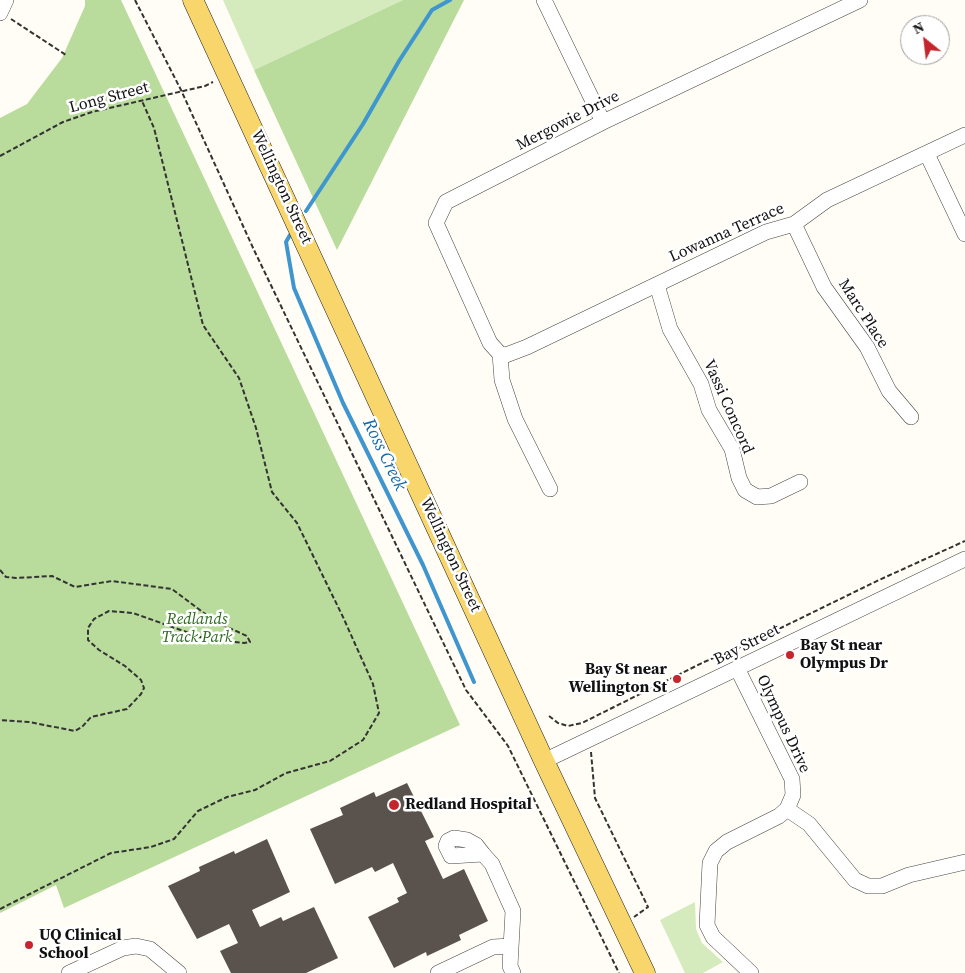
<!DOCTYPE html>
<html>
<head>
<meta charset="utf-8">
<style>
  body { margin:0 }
  #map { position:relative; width:965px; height:973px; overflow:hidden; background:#fffdf5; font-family:"Source Serif 4",serif }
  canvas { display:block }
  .north { position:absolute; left:900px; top:15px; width:50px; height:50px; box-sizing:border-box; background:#fff; border:1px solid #a0a0a0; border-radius:50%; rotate:331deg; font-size:14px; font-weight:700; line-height:20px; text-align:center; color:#111 }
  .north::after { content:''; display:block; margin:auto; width:18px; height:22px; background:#c4262e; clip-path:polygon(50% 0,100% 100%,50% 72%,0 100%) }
</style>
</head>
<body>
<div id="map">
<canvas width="965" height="973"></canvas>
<div class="north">N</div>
</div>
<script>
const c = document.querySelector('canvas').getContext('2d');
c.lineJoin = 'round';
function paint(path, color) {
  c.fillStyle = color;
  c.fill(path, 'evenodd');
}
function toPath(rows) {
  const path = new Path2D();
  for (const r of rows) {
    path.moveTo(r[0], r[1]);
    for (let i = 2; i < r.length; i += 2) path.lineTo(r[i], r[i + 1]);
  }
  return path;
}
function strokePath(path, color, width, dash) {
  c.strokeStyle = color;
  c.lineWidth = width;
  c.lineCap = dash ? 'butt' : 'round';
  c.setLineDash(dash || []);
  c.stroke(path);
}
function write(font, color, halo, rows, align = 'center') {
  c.font = font + ' "Source Serif 4",serif';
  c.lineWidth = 5;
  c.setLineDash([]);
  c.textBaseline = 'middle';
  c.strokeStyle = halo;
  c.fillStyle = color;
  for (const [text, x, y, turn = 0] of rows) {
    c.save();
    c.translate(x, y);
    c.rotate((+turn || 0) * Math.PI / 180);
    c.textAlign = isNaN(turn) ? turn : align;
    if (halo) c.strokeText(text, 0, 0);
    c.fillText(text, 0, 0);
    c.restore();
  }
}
paint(toPath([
  [223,0,403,0,254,70],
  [695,902,696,929,702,943,723,962,703,973,685,973,660,920]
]), '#d5ebbd');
paint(toPath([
  [85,0,121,0,460,725,64,908,56,885,0,913,0,118,27,104,62,58,85,6],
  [403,0,464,0,337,250,254,70]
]), '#b9dc9c');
strokePath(toPath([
  [306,211,363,124,399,61,432,10,450,0],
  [290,235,286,242,294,288,343,403,423,565,474,682]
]), '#3f96cf', 4);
paint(toPath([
  [407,783,434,837,425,841,443,879,464,869,488,921,459,935,461,940,427,956,426,952,394,968,368,917,399,902,397,898,407,893,393,863,375,872,372,867,335,884,310,829,343,815,340,808,374,792,376,797],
  [267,839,290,892,252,910,260,927,281,917,283,921,314,907,338,958,306,973,231,973,220,951,238,943,229,924,197,939,168,886,200,871,199,867,234,851,235,854]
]), '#5a524d');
const minor = toPath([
  [544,0,603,122],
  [0,13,6,0],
  [927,154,965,234],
  [794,224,824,287,867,347,889,391,911,417],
  [657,285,670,329,701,384,709,410,732,449,739,478,745,490,757,497,771,496,800,482],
  [500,354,490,343,436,223,446,202,603,122,860,0],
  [500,354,506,355,527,347,766,232,794,224,827,200,965,135],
  [500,354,502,380,515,419,550,489],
  [738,670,792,779,793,795,787,809,779,816,727,842,716,851,710,863,707,925,713,937,751,973],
  [544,761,965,559],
  [787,809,809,824,855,880,868,886,882,886,909,875,965,862],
  [483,854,451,856,446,846,448,841,454,838,467,840,476,845,483,854,492,864,513,911,510,966,513,973],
  [69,973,123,948,136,946,150,949,179,973],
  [438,973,493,947,511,946]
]);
const major = toPath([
  [193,0,544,761,645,973]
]);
strokePath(minor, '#444', 16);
strokePath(major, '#222', 21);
strokePath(toPath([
  [135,0,181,90,254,250,466,690,508,746,619,973],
  [11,19,66,55],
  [0,156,63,122,92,112,205,86,213,82],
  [0,570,6,577,16,578,52,576,75,587,112,581,172,589,216,622,247,636,250,642,244,643,206,639,133,613,109,611,94,619,88,628,88,640,99,650,125,666,141,680,144,688,141,694,127,709,91,717,82,727,75,731,29,722,0,720],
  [549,716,558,723,568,726,582,723,704,662,748,644,879,580,965,541],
  [591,752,595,798,648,907,634,917],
  [0,909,111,853,151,847,174,839,198,811,227,797,255,790,286,773,330,761,363,740,379,713,373,684,343,617,297,523,272,492,256,428,239,378,203,325,154,128,142,101]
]), '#333', 2, [5, 2.5]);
strokePath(minor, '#fff', 15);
strokePath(major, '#f9d66b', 20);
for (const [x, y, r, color] of [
  [790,655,5,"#c4262e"],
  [677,679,5,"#c4262e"],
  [394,805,6,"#c4262e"],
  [29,945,5,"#c4262e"]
]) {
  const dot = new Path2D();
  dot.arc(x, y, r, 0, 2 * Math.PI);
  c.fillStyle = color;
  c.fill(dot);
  strokePath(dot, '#fff', 2);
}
write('16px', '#111', '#fff', [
  ["Long Street",109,98,-15],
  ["Mergowie Drive",568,121,-27],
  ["Wellington Street",281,187,65],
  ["Lowanna Terrace",727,233,-24],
  ["Marc Place",863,314,57],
  ["Vassi Concord",728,407,66],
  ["Wellington Street",450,555,65],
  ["Bay Street",747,645,-27],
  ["Olympus Drive",783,724,65]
]);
write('italic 16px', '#2f6b1f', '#fff', [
  ["Redlands",197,620],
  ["Track Park",197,638]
]);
write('bold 16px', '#111', '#fff', [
  ["Bay St near",800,646],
  ["Olympus Dr",800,664],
  ["Bay St near",667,670,"right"],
  ["Wellington St",667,688,"right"],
  ["Redland Hospital",405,805],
  ["UQ Clinical",39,936],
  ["School",39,954]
], 'left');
write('italic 18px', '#1768a6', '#fff', [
  ["Ross Creek",384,455,64]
]);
</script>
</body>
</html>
